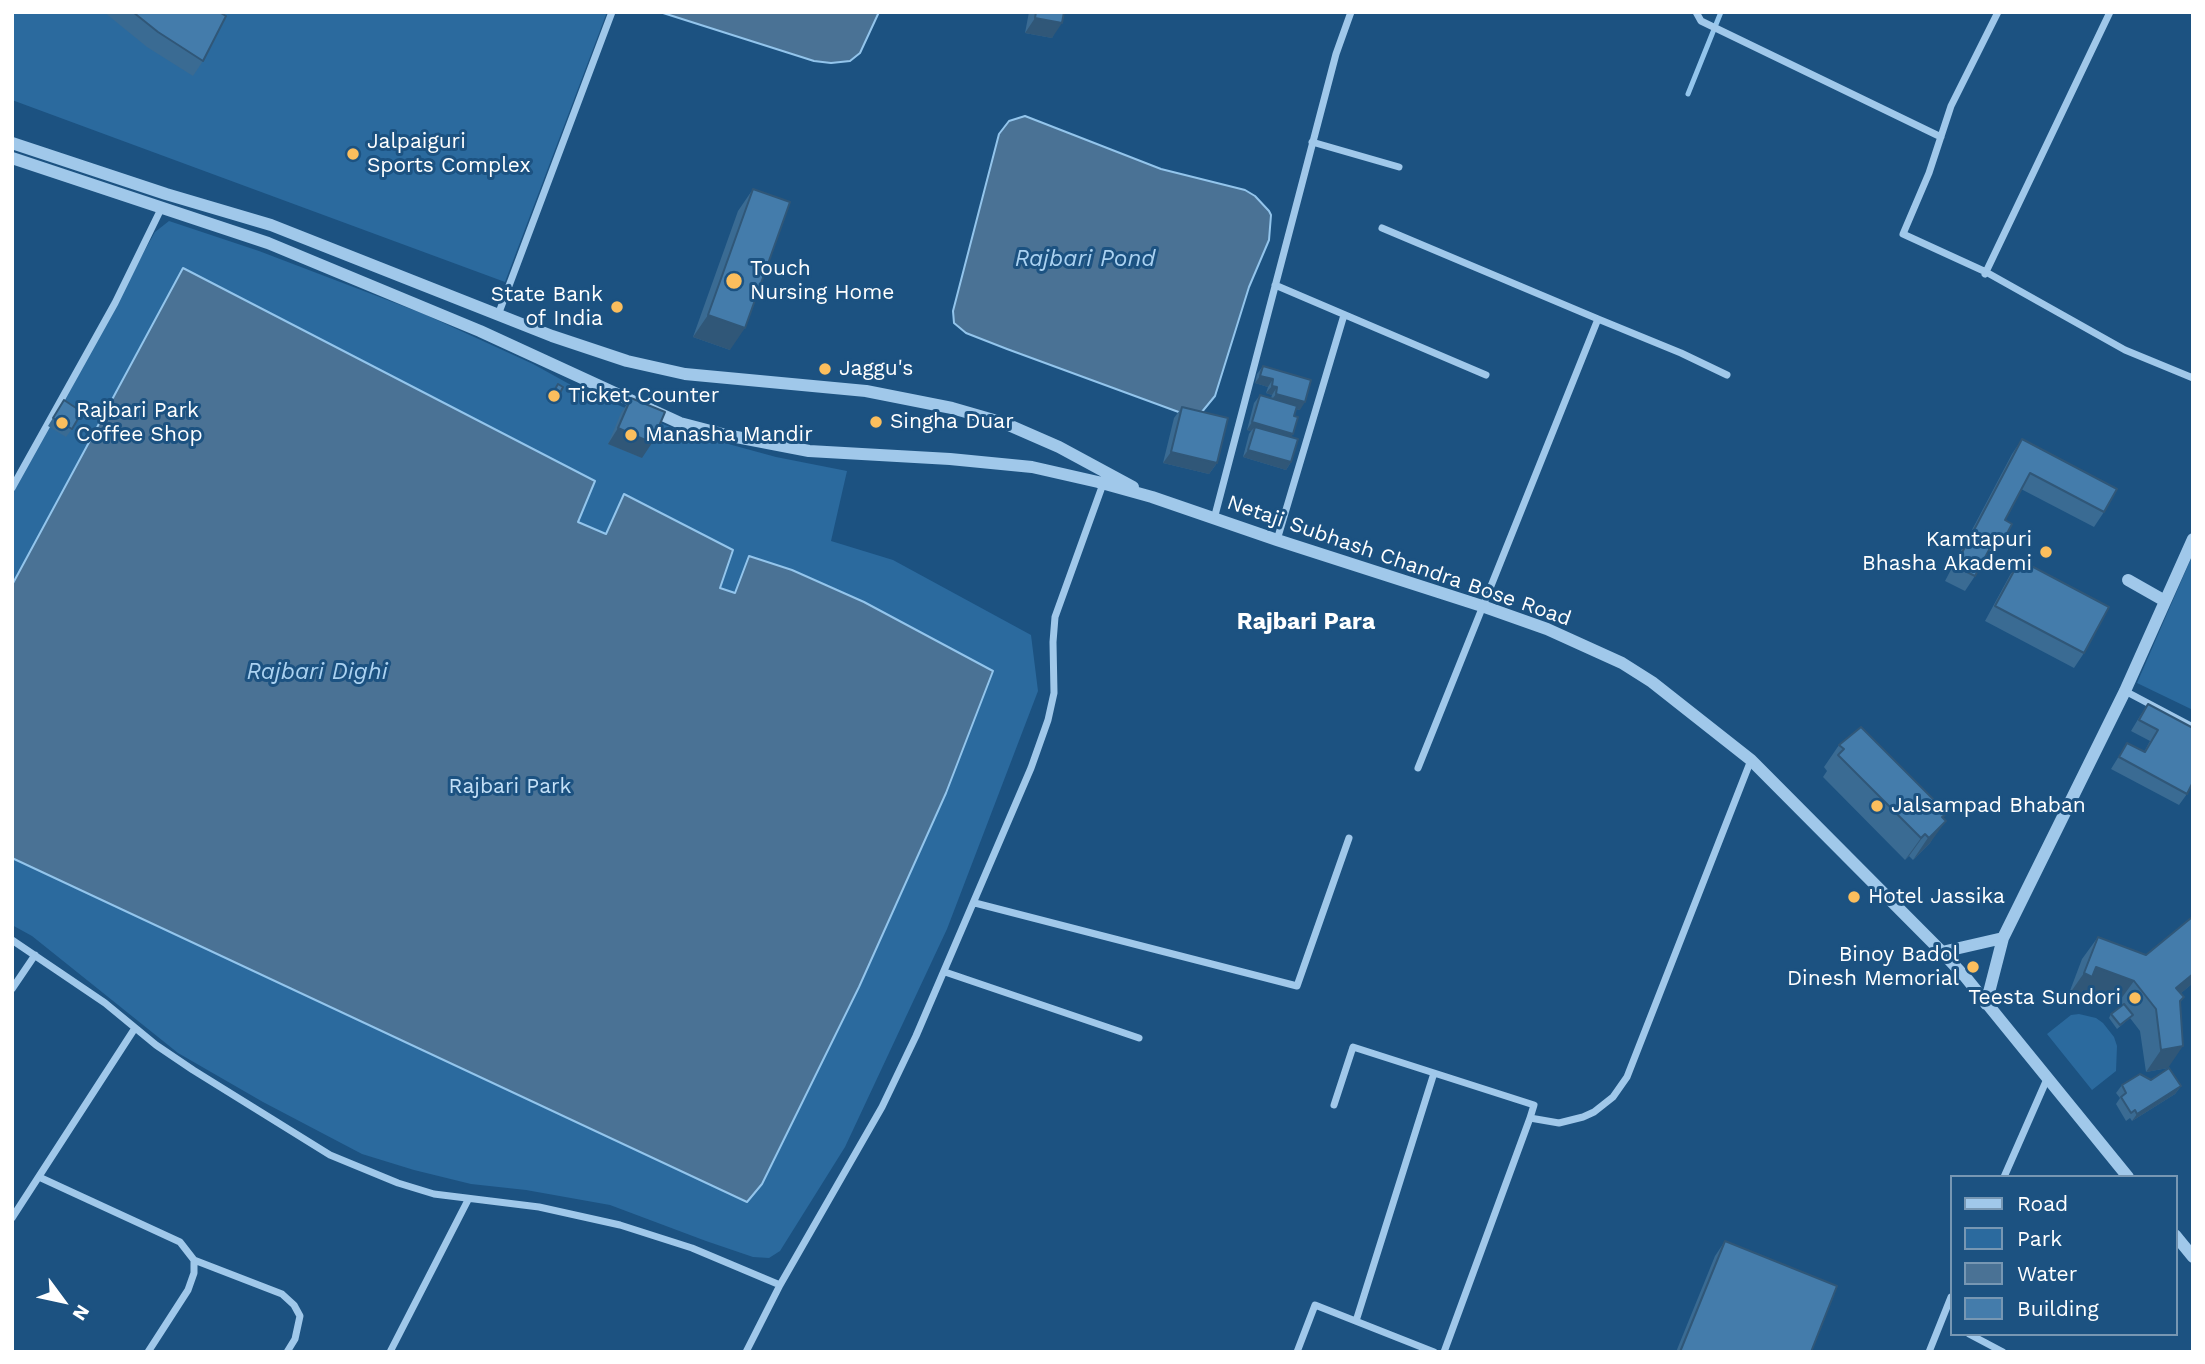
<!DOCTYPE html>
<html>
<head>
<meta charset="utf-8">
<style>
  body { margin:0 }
  #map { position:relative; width:2205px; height:1364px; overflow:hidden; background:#1c5281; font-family:"Work Sans",sans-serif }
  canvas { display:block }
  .frame { position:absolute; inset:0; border:14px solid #fff; pointer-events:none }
  .legend { position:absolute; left:1950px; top:1175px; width:228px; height:161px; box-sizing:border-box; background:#1c5281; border:2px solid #7797b3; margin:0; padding:9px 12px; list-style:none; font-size:21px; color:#fff }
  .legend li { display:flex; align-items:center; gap:14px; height:35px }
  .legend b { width:35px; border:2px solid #7797b3 }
  .north { position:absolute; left:28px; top:1266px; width:70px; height:70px; -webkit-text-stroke:5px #1c5281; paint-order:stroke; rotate:123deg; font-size:19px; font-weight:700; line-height:28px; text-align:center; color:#fff }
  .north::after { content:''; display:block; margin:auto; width:24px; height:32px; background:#fff; clip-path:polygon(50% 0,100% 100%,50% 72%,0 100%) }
</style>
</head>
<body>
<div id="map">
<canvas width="2205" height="1364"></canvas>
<div class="frame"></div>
<ul class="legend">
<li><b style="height:9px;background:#a0c8ea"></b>Road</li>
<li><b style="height:19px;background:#2b6a9e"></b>Park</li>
<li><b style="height:19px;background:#4a7295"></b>Water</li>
<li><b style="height:19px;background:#447cab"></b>Building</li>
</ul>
<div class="north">N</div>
</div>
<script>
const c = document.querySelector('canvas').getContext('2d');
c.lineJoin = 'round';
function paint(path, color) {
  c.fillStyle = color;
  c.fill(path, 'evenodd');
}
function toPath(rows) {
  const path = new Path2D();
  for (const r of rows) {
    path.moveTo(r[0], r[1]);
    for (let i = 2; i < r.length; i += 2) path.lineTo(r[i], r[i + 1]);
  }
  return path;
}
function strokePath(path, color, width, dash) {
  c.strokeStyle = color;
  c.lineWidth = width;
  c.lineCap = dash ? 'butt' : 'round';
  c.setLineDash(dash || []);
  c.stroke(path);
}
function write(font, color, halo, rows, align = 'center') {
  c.font = font + ' "Work Sans",sans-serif';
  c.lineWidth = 6;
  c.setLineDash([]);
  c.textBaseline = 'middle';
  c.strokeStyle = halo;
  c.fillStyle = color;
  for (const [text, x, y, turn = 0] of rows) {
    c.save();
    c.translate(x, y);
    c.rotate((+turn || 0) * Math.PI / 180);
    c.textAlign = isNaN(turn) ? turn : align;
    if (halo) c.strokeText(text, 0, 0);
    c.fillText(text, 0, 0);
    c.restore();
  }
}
paint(toPath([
  [12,12,607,12,505,282,12,100],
  [169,221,259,251,424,314,533,364,571,385,677,430,776,457,847,471,831,541,893,560,1031,635,1038,691,947,929,845,1147,780,1251,769,1258,753,1257,706,1241,610,1205,526,1190,471,1184,414,1170,362,1154,263,1102,178,1053,32,936,12,925,12,488,155,232],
  [2193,554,2193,710,2137,683],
  [2079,1014,2096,1018,2103,1023,2114,1037,2117,1046,2116,1071,2092,1090,2047,1034,2071,1015]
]), '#2b6a9e');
const water = toPath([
  [660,12,879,12,860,53,850,61,831,63,814,61,660,12],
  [1025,116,1161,169,1245,190,1255,196,1269,211,1271,215,1269,240,1249,287,1215,396,1201,413,1184,414,1007,349,966,333,954,323,953,311,999,134,1009,121,1025,116],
  [183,268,595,481,578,522,606,534,624,494,733,550,720,588,735,593,749,556,792,570,864,602,993,671,946,793,859,987,762,1184,747,1202,12,858,12,585,183,268]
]);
paint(water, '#4a7295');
strokePath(water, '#93c5ec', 2);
strokePath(toPath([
  [1688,94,1721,12]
]), '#93c5ec', 5);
strokePath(toPath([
  [1696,12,1701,21,1941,137],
  [1998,12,1951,106,1929,173,1903,234,1986,272,2125,350,2193,378],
  [1312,142,1399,167],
  [1382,228,1598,319,1418,768],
  [1985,274,2110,12],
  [1275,285,1486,375],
  [498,315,612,12],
  [1598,319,1681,353,1727,375],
  [12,488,115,303,161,209],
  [1214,519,1336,54,1351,12],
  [1277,540,1344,315],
  [2125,691,2193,727],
  [975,903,1297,986,1349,838],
  [12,940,105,1003,156,1045,193,1070,330,1155,398,1183,434,1194,539,1207,620,1225,692,1248,780,1285],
  [945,972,1139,1038],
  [12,989,35,955],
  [1334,1105,1353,1047,1534,1105,1530,1118],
  [39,1177,180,1242,194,1260,194,1273,188,1290,148,1352],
  [2004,1177,2047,1079],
  [12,1218,135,1028],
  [194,1260,282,1294,294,1305,300,1316,295,1339,287,1352],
  [1356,1321,1434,1073],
  [1969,1334,2003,1352],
  [390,1352,468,1200],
  [746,1352,780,1285,882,1107,916,1036,1031,768,1048,720,1054,693,1053,642,1055,617,1103,484],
  [1297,1352,1315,1305,1434,1352],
  [1444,1352,1530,1118,1559,1123,1583,1117,1594,1112,1613,1097,1627,1077,1751,760],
  [1929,1352,1951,1297]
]), '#a0c8ea', 7);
strokePath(toPath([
  [12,143,166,194,271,225,552,336,627,361,685,374,866,391,952,408,1004,423,1059,447,1133,487],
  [12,158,268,243,480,331,680,423,726,435,809,451,950,459,1032,467,1098,482,1152,497,1277,540,1482,606,1547,629,1622,663,1652,682,1751,760,1942,952,1967,979,2128,1177],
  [2128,580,2165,601],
  [1942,952,2003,938],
  [1986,1004,2003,938,2125,691,2193,539],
  [2175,1235,2193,1257]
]), '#a0c8ea', 12);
paint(toPath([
  [104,12,219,12,203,61,193,76,147,47],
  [1029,12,1064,12,1052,38,1025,33],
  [753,189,730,350,693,337,738,211],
  [1263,366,1300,410,1296,409,1294,416,1293,434,1291,437,1291,462,1286,470,1243,457,1249,434,1251,431,1247,430,1254,403,1260,395,1271,398,1272,395,1266,393,1268,387,1255,383,1257,374],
  [558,384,556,401,553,405,548,402],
  [631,398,642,458,608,444,621,413],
  [64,400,72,429,66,437,48,426],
  [1182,407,1217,463,1209,474,1163,463,1174,418],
  [2022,439,2104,512,2094,527,2021,489,2005,520,2004,539,1993,555,1988,552,1975,576,1965,591,1945,581,2012,454],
  [2020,560,2084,653,2074,668,1985,621,2010,575],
  [2148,704,2187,794,2179,805,2111,769,2127,743,2144,752,2150,741,2131,731,2140,716],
  [1839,745,1943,818,1930,843,1913,860,1909,856,1905,860,1823,777,1827,771,1824,767],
  [2193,920,2193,983,2181,993,2184,997,2180,1003,2168,1068,2146,1072,2140,1031,2130,1018,2117,1029,2109,1018,2111,1014,2121,1006,2118,1003,2083,990,2077,999,2068,996,2082,959,2098,937,2146,955],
  [2151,1080,2181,1086,2175,1094,2132,1121,2130,1118,2126,1121,2116,1104,2120,1098,2116,1093,2122,1085],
  [1725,1241,1811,1352,1676,1352,1715,1256]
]), '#3a6b93');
paint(toPath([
  [1035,18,1062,23,1052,38,1025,33],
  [708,315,745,328,730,350,693,337],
  [1260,376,1273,379,1268,387,1255,383],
  [1272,386,1277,387,1272,395,1266,393],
  [1276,394,1305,402,1300,410,1270,402],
  [1252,422,1293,434,1288,442,1255,427,1251,431,1247,430],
  [618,428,652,443,642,458,608,444],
  [1248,450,1291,462,1286,470,1243,457],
  [1171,452,1217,463,1209,474,1163,463],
  [1947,813,1932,835,1946,821,1930,843,1913,860,1942,817],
  [1925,834,1909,856,1905,860,1921,838],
  [2096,967,2134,981,2118,1003,2083,990,2077,999,2068,996,2084,973],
  [2193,974,2193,983,2161,1010,2176,988],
  [2183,1046,2168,1068,2146,1072,2161,1050],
  [2181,1086,2175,1094,2132,1121,2137,1114]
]), '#305778');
const building = toPath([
  [133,12,219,12,226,16,203,61,158,32,133,12],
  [1036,12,1064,12,1062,23,1035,18,1036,12],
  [753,189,790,202,745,328,708,315,753,189],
  [1263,366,1311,380,1305,402,1276,394,1277,387,1272,386,1273,379,1260,376,1263,366],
  [558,384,563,387,556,401,550,398,558,384],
  [1260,395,1297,406,1294,416,1298,417,1293,434,1252,422,1260,395],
  [631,398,665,412,652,443,618,428,631,398],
  [64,400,82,412,72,429,53,418,64,400],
  [1182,407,1228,418,1217,463,1171,452,1182,407],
  [1255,427,1298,439,1291,462,1248,450,1255,427],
  [2022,439,2117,489,2104,512,2030,473,2005,520,2012,524,2004,539,1997,535,1975,576,1955,566,2022,439],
  [2020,560,2109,607,2084,653,1995,606,2020,560],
  [2148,704,2193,728,2193,782,2187,794,2119,757,2127,743,2145,752,2158,730,2139,720,2148,704],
  [1861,727,1947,813,1942,817,1946,821,1929,838,1925,834,1921,838,1838,755,1844,749,1839,745,1861,727],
  [2191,918,2193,920,2193,974,2176,988,2184,997,2180,1001,2183,1046,2161,1050,2156,1009,2134,981,2096,967,2092,977,2084,973,2098,937,2146,955,2191,918],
  [2124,1004,2133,1015,2120,1025,2111,1014,2124,1004],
  [2169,1068,2181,1086,2137,1114,2135,1110,2131,1113,2121,1097,2126,1093,2122,1085,2140,1074,2151,1080,2169,1068],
  [1725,1241,1837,1286,1811,1352,1680,1352,1725,1241]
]);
paint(building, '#447cab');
strokePath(building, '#305778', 2);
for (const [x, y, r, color] of [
  [353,154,7,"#fbbe5d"],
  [734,281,9,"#fbbe5d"],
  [617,307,7,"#fbbe5d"],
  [825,369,7,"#fbbe5d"],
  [554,396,7,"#fbbe5d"],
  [876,422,7,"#fbbe5d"],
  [62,423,7,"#fbbe5d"],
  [631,435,7,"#fbbe5d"],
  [2046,552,7,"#fbbe5d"],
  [1877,806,7,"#fbbe5d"],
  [1854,897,7,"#fbbe5d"],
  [1973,967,7,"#fbbe5d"],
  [2135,998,7,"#fbbe5d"]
]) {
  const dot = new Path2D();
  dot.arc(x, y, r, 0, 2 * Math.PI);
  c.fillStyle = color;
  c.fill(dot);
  strokePath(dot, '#1c5281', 2.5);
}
write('21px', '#fff', '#1c5281', [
  ["Jalpaiguri",367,142],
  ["Sports Complex",367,166],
  ["Touch",750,269],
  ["Nursing Home",750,293],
  ["State Bank",603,295,"right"],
  ["of India",603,319,"right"],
  ["Jaggu's",839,369],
  ["Ticket Counter",568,396],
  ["Rajbari Park",76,411],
  ["Coffee Shop",76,435],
  ["Singha Duar",890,422],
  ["Manasha Mandir",645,435],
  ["Kamtapuri",2032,540,"right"],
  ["Bhasha Akademi",2032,564,"right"],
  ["Jalsampad Bhaban",1891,806],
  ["Hotel Jassika",1868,897],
  ["Binoy Badol",1959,955,"right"],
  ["Dinesh Memorial",1959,979,"right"],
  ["Teesta Sundori",2121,998,"right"]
], 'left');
write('21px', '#fff', '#1c5281', [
  ["Netaji Subhash Chandra Bose Road",1399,561,19]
]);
write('21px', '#c4e0f7', '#1c5281', [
  ["Rajbari Park",510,787]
]);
write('italic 23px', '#abd2f1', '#1c5281', [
  ["Rajbari Pond",1085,259],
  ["Rajbari Dighi",317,672]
]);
write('bold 23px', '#fff', '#1c5281', [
  ["Rajbari Para",1306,622]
]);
</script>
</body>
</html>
